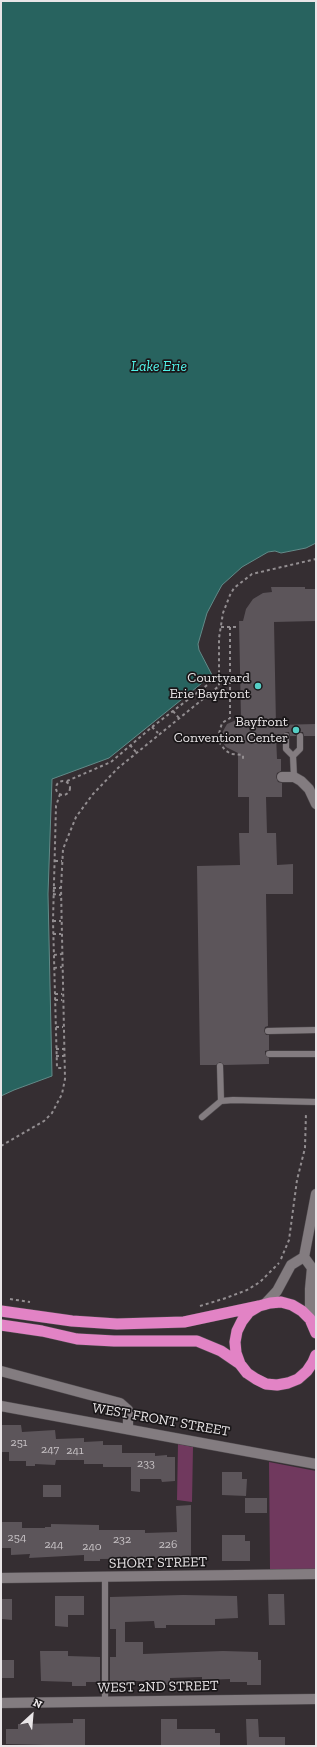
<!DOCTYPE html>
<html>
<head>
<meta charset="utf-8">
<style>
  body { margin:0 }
  #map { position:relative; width:317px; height:1747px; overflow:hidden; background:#352e32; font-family:"Zilla Slab",serif }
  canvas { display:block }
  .frame { position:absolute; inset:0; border:2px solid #e9e5e7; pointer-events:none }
  .north { position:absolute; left:12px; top:1695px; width:40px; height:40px; -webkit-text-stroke:3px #1a1719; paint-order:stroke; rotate:26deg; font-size:11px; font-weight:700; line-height:16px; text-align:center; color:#e9e5e7 }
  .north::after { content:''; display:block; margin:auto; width:14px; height:18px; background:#e9e5e7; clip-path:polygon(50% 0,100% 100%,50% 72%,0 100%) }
</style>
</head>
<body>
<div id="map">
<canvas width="317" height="1747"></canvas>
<div class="frame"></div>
<div class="north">N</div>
</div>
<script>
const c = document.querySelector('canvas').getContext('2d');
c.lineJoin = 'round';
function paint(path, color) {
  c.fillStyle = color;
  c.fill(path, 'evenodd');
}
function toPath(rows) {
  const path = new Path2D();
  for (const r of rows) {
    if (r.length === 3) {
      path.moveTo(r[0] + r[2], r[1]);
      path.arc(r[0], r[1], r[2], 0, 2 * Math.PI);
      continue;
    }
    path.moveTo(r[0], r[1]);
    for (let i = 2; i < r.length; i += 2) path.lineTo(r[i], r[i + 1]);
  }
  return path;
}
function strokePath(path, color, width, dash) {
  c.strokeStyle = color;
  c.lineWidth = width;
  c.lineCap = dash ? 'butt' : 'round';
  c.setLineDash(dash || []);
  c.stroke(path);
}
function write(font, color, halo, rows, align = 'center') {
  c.font = font + ' "Zilla Slab",serif';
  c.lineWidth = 3.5;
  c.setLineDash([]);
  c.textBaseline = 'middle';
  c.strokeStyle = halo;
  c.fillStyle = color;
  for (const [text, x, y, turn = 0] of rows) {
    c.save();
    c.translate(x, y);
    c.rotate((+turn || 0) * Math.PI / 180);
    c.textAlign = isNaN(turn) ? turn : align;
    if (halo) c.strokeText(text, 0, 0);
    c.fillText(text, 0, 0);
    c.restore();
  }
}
paint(toPath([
  [178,1444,193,1447,192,1502,177,1500],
  [269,1462,316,1471,316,1569,270,1569]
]), '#70395e');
const water = toPath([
  [1,1,316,1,316,543,306,548,281,553,275,551,268,552,242,567,222,585,217,594,207,613,198,644,199,650,212,675,109,758,52,779,48,894,52,1076,14,1090,1,1096,1,1]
]);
paint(water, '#28635f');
strokePath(water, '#628a88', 1);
paint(toPath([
  [271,587,305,587,305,589,316,589,316,621,274,622,276,725,316,724,316,736,304,736,303,732,300,732,296,736,290,736,289,732,286,732,282,736,276,736,277,759,281,759,281,771,277,773,276,777,278,782,282,783,282,797,266,797,267,833,276,833,277,865,293,864,293,894,266,894,268,1026,265,1027,264,1031,266,1035,269,1035,269,1050,265,1051,265,1054,269,1058,269,1064,224,1065,220,1062,216,1065,200,1065,197,866,240,865,239,833,249,833,249,797,238,797,238,753,226,747,223,743,222,733,227,724,241,718,239,621,243,621,246,609,253,599,263,593,272,592],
  [1,1425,21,1425,22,1432,55,1430,56,1439,84,1438,84,1442,103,1441,103,1445,122,1445,122,1453,155,1453,155,1456,167,1455,167,1457,175,1457,175,1481,162,1482,161,1479,140,1479,140,1492,131,1491,131,1467,103,1467,103,1464,84,1464,84,1460,56,1460,55,1465,35,1464,35,1466,26,1466,26,1461,9,1461,9,1452,1,1452],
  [222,1472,242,1472,242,1479,247,1479,246,1496,222,1495],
  [43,1485,61,1485,61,1497,43,1497],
  [245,1498,267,1498,267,1513,245,1513],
  [191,1505,191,1558,100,1559,100,1561,84,1561,84,1555,29,1558,30,1554,11,1555,11,1548,1,1548,1,1522,22,1522,22,1528,45,1528,45,1527,51,1527,51,1524,99,1525,99,1530,145,1530,145,1533,177,1532,176,1506],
  [222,1535,245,1535,245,1541,250,1541,250,1561,222,1561],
  [268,1594,284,1594,285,1625,269,1625],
  [183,1595,237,1596,238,1618,215,1619,215,1625,166,1625,166,1628,155,1628,154,1621,125,1622,125,1642,143,1642,143,1654,223,1651,258,1652,258,1660,261,1660,261,1685,247,1685,247,1682,230,1682,230,1679,202,1680,202,1677,170,1678,170,1685,155,1685,155,1681,110,1681,110,1657,116,1657,116,1629,110,1629,110,1597],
  [55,1596,84,1596,84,1615,68,1615,68,1627,55,1626],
  [1,1599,12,1599,12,1620,2,1619],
  [40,1651,68,1651,68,1656,100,1657,100,1682,86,1682,86,1686,72,1686,72,1682,41,1681],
  [1,1660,14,1660,14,1678,1,1678],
  [73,1719,85,1719,85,1746,6,1744,6,1729,18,1729,18,1724,73,1723],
  [161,1719,177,1719,177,1729,215,1729,215,1733,220,1733,220,1746,161,1746],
  [246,1719,258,1719,259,1737,285,1737,285,1746,247,1746]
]), '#5c555a');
const service = toPath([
  [286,736,286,749,293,756,294,777],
  [293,756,300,749,300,736],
  [268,1031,316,1030],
  [269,1054,316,1054],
  [220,1066,221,1101],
  [202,1117,221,1101,233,1100,316,1102],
  [105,1578,105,1702]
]);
const minor = toPath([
  [282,777,294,777,301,781,309,789,316,804],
  [264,1305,277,1291,291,1265,304,1257],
  [310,1319,310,1289,312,1268,304,1257,316,1194],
  [1,1371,120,1403,128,1410,128,1428],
  [1,1406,316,1464],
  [1,1578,316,1574]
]);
const tertiary = toPath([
  [1,1703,316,1699]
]);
const trunk = toPath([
  [1,1311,72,1321,117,1324,184,1322,259,1306],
  [1,1325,42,1331,77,1339,114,1341,197,1341,221,1351,240,1364],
  [316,1333,310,1319,302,1311,292,1305,281,1302,270,1303,259,1306,249,1312,242,1321,237,1331,235,1342,236,1353,240,1364,247,1373,256,1379,266,1384,277,1385,288,1383,298,1379,307,1371,313,1362,316,1355]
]);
strokePath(service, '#514c4f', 7);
strokePath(minor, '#514c4f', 11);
strokePath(tertiary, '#514c4f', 11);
strokePath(trunk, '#514c4f', 12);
strokePath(toPath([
  [221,627,238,627],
  [230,627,230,718,222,723,218,737,219,742,225,750,231,754,243,755,243,760],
  [199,691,204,698],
  [173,711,179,718],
  [152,727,158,733],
  [130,745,136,752],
  [63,788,7],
  [67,781,111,762,152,727,219,676],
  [60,794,56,806,53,921,57,1068,64,1068],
  [55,861,62,861],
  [53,888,61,888],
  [53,894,61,895],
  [53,921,61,921],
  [53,934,61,934],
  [54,955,62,954],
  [54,968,62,967],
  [55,994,62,994],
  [55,1000,62,1000],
  [56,1027,63,1027],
  [56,1049,64,1049],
  [56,1056,64,1056],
  [1,1146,44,1121,52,1113,62,1094,65,1079,61,888,63,849,76,817,93,794,118,768,219,686,219,638,223,613,230,595,234,588,252,574,316,559],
  [281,1259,289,1240,297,1180,305,1148,306,1113],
  [10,1299,30,1302],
  [200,1306,226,1298,247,1290,260,1282,279,1263]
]), '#938e91', 2, [3, 3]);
strokePath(service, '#837c80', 6);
strokePath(minor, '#837c80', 10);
strokePath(tertiary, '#837c80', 10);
strokePath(trunk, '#e283c5', 11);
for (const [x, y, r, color] of [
  [258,686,4,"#55cec5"],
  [296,730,4,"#55cec5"]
]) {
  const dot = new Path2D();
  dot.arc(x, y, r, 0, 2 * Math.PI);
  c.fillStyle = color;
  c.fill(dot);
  strokePath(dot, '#1a1719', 1.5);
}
write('12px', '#c6c1c4', null, [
  ["251",19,1443],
  ["247",50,1450],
  ["241",75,1451],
  ["233",146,1464],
  ["254",17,1538],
  ["232",122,1540],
  ["244",54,1545],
  ["226",168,1545],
  ["240",92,1547]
]);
write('14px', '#e9e5e7', '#1a1719', [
  ["Courtyard",250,678],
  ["Erie Bayfront",250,694],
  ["Bayfront",288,722],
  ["Convention Center",288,738]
], 'right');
write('14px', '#e9e5e7', '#1a1719', [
  ["WEST FRONT STREET",161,1420,10],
  ["SHORT STREET",158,1563,-1],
  ["WEST 2ND STREET",158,1687,-1]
]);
write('italic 15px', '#52f2e8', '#1a1719', [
  ["Lake Erie",159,367]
]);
</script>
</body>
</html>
